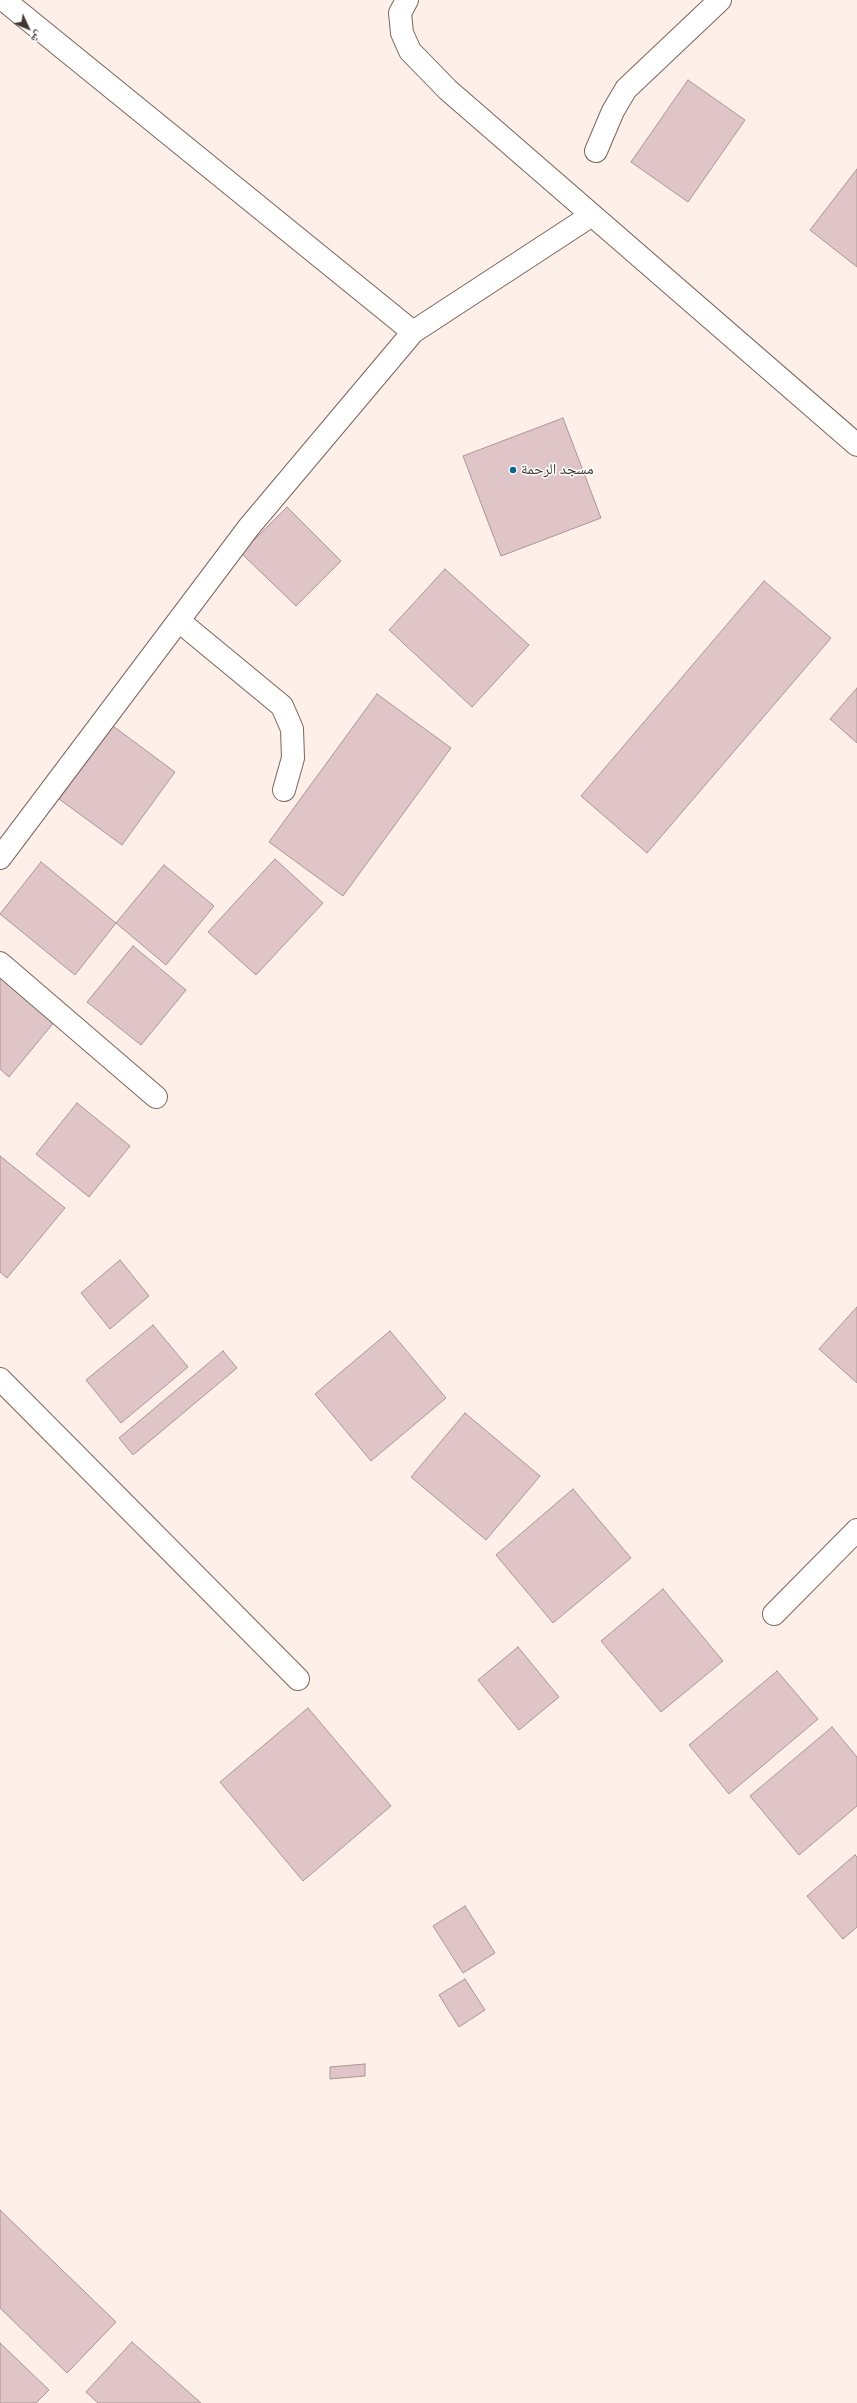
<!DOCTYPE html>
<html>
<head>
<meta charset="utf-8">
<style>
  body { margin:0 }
  #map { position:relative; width:857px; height:2403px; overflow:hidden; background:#feefe9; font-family:"Zilla Slab","Noto Naskh Arabic",serif }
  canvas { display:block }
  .north { position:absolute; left:8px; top:8px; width:40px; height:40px; -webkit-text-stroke:3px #fff; paint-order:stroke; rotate:134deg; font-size:11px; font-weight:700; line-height:16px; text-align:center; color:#403732 }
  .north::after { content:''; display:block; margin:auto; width:14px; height:18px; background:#403732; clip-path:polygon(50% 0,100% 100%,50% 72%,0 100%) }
</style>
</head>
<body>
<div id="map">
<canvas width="857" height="2403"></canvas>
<div class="north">ش</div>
</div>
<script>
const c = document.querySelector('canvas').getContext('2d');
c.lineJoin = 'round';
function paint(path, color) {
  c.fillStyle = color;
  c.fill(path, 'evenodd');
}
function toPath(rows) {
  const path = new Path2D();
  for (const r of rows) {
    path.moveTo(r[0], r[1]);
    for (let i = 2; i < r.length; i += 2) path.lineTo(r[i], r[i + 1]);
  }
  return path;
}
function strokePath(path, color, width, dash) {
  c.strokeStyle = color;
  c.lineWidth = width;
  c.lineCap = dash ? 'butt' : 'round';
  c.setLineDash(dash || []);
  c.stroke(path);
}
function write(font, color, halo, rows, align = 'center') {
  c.font = font + ' "Zilla Slab","Noto Naskh Arabic",serif';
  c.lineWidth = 3;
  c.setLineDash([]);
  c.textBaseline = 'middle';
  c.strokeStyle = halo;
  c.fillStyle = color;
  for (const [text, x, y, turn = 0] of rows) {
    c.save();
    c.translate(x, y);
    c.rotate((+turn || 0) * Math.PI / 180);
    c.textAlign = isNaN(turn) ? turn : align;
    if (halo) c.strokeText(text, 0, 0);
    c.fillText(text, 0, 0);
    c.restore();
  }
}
const building = toPath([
  [688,80,745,120,688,202,631,162,688,80],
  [857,169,857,267,810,230,857,169],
  [563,418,601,518,501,556,463,456,563,418],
  [287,507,341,561,296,606,241,553,287,507],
  [445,569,529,645,472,707,389,630,445,569],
  [764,581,831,638,647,853,581,796,764,581],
  [857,688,857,743,830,719,857,688],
  [377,694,451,748,343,896,269,842,377,694],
  [113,726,175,772,122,845,59,799,113,726],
  [275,859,323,903,256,975,208,932,275,859],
  [41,862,116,923,75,975,0,914,41,862],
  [164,865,214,906,166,965,116,923,164,865],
  [133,946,186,990,141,1045,87,1002,133,946],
  [0,976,55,1021,9,1077,0,1069,0,976],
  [77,1103,130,1146,89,1197,36,1154,77,1103],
  [0,1156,65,1208,7,1278,0,1272,0,1156],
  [120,1260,149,1296,110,1329,81,1293,120,1260],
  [857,1307,857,1383,819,1349,857,1307],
  [153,1325,188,1367,121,1423,86,1380,153,1325],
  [390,1331,446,1398,371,1461,315,1394,390,1331],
  [223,1351,237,1368,133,1455,119,1438,223,1351],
  [465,1413,540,1476,486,1540,411,1477,465,1413],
  [573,1489,631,1558,553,1623,496,1555,573,1489],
  [663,1589,723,1661,661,1712,601,1641,663,1589],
  [518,1647,559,1697,519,1730,478,1680,518,1647],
  [777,1671,818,1719,729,1794,689,1745,777,1671],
  [308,1708,391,1806,303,1881,220,1782,308,1708],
  [832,1727,857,1757,857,1806,799,1855,750,1796,832,1727],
  [855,1855,857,1857,857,1927,843,1939,807,1896,855,1855],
  [465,1906,495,1953,463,1973,433,1926,465,1906],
  [465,1979,485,2010,459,2027,439,1995,465,1979],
  [365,2064,365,2076,330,2079,330,2067,365,2064],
  [0,2210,116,2322,67,2373,0,2308,0,2210],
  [132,2342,201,2403,98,2403,86,2392,132,2342],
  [0,2343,49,2390,36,2403,0,2403,0,2343]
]);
paint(building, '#dfc5c7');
strokePath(building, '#ad9496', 1);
const street = toPath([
  [4,0,413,332],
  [407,0,400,13,402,33,410,51,448,90,857,445],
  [596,151,613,111,626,89,720,0],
  [179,621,282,706,292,729,293,758,284,790],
  [0,858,249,527,413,332,592,215],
  [0,963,156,1097],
  [0,1379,298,1679],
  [774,1614,857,1530]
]);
strokePath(street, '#7a665c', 24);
strokePath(street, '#fff', 22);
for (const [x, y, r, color] of [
  [513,470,4,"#0c6595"]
]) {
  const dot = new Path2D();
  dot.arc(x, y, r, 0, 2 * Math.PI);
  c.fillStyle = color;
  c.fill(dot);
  strokePath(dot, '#fff', 1.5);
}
write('15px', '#403732', '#fff', [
  ["مسجد الرحمة",521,470]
], 'left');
</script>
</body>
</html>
